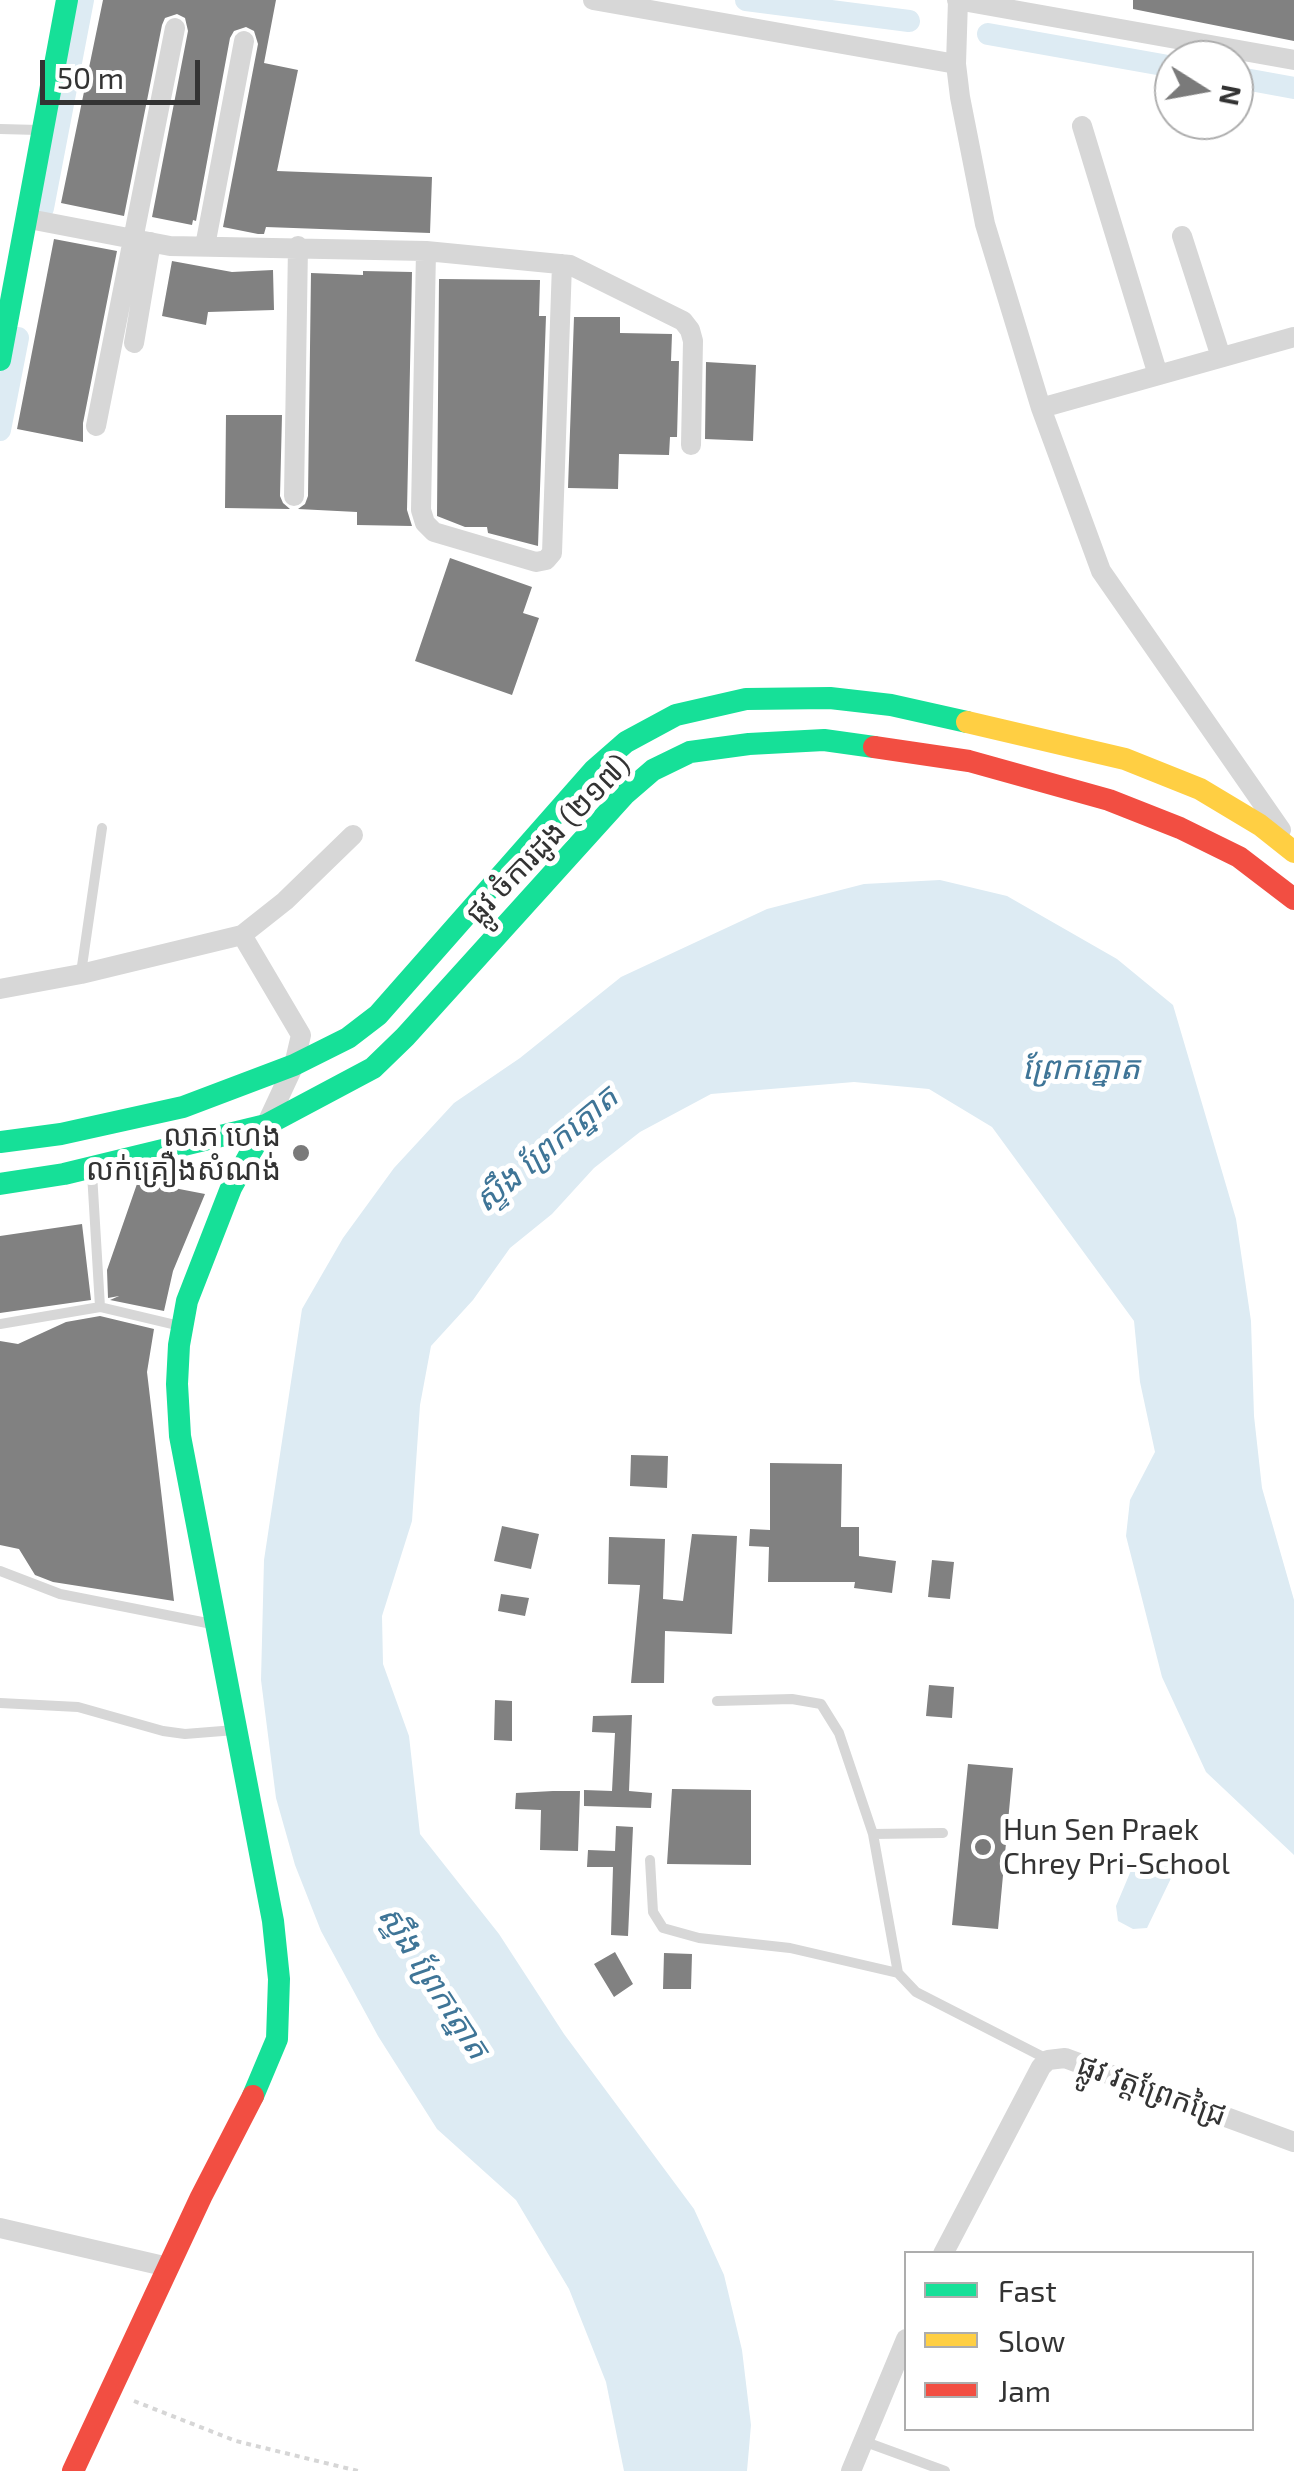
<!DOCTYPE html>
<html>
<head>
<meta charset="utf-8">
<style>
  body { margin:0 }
  #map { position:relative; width:1294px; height:2471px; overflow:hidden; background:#fff; font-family:"Exo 2",sans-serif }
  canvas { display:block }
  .legend { position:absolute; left:904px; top:2251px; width:350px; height:180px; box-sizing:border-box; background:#fff; border:2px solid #adadad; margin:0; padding:12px 18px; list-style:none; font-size:30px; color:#333 }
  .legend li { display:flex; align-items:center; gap:20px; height:50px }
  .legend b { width:50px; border:2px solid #adadad }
  .north { position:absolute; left:1154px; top:40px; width:100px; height:100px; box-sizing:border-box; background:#fff; border:2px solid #adadad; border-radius:50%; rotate:101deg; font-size:28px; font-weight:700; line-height:40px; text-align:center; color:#333 }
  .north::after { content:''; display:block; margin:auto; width:35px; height:45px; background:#7a7a7a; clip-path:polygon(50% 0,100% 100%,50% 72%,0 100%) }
  .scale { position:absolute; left:40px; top:60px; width:160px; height:45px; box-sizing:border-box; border:5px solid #333; border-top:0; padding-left:12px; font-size:30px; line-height:35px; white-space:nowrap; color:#333; -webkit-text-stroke:8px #fff; paint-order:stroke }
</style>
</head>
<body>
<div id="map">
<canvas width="1294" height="2471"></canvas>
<ul class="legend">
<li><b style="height:12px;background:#16e098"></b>Fast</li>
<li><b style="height:12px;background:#ffcf43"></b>Slow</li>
<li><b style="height:12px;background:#f24e42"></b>Jam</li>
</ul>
<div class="north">N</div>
<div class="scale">50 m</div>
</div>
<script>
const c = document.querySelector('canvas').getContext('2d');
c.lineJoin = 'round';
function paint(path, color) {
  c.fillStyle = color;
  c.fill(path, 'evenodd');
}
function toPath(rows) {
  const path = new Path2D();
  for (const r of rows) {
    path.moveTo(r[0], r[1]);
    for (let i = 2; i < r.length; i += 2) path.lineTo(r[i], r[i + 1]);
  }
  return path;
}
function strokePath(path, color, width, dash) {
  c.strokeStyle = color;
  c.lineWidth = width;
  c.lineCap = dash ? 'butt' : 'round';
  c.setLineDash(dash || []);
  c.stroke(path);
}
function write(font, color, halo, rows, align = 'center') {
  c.font = font + ' "Exo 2","Noto Sans Khmer",sans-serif';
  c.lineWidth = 10;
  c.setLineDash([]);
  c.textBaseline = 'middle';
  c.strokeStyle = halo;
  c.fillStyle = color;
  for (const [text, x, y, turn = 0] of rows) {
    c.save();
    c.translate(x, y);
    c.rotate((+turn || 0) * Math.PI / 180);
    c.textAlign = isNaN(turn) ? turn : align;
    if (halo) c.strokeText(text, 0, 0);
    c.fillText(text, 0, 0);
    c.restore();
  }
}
paint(toPath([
  [940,880,1007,896,1117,959,1173,1005,1236,1219,1251,1321,1254,1416,1262,1488,1294,1600,1294,1855,1206,1772,1162,1677,1126,1536,1130,1500,1155,1452,1140,1382,1134,1321,992,1127,929,1089,854,1082,711,1094,640,1132,594,1168,552,1214,510,1248,473,1300,431,1346,420,1405,412,1521,382,1616,383,1664,409,1736,420,1834,499,1934,564,2034,694,2209,724,2275,742,2350,751,2425,747,2471,624,2471,606,2382,569,2289,516,2200,437,2129,378,2036,321,1931,295,1865,276,1798,261,1680,264,1560,302,1309,343,1238,394,1168,454,1103,520,1058,621,977,767,909,864,884],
  [1157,1857,1175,1870,1147,1928,1133,1929,1118,1921,1116,1906,1135,1861]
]), '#ddebf3');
strokePath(toPath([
  [746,0,909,21],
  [988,34,1174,67],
  [1234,77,1294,88],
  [43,208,83,0],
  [0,430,18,338]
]), '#ddebf3', 22);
paint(toPath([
  [103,0,276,0,264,63,298,70,277,171,432,177,430,233,266,227,264,234,258,234,223,227,258,44,254,31,246,27,234,31,230,38,196,221,193,220,192,225,152,217,188,31,185,18,177,14,165,18,162,25,124,216,61,203],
  [1133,0,1294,0,1294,41,1133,9],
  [54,239,117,251,83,423,83,442,17,429],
  [172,261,232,272,273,270,274,310,208,312,206,325,162,316],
  [363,271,412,272,407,510,412,526,357,525,357,512,298,509,305,504,308,496,311,273,363,275],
  [439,279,540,280,539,316,546,316,538,546,488,533,487,527,465,527,437,516],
  [574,317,620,317,620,333,672,334,671,361,679,361,677,437,670,437,669,455,619,454,618,489,568,488],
  [706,362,756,365,753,441,705,439],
  [226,415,282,415,280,496,283,503,290,509,225,508],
  [450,558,532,587,523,613,539,618,512,695,415,661],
  [138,1181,205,1194,173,1271,164,1311,110,1300,119,1296,108,1298,107,1270],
  [82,1224,91,1300,0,1313,0,1236],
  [100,1316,154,1329,147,1372,174,1601,53,1582,35,1575,19,1549,0,1545,0,1341,18,1344,66,1322],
  [631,1455,668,1456,667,1488,630,1486],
  [770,1463,842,1464,841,1527,859,1527,859,1556,896,1561,892,1593,854,1588,855,1582,768,1582,769,1547,749,1546,750,1529,770,1530],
  [502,1526,539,1534,531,1569,494,1561],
  [692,1534,737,1536,732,1634,665,1631,664,1683,631,1683,640,1585,608,1584,609,1537,665,1539,663,1599,683,1601],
  [932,1560,954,1562,950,1599,928,1597],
  [501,1594,529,1598,525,1616,498,1611],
  [929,1685,954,1687,952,1718,926,1716],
  [495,1700,512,1701,512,1741,494,1740],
  [632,1715,629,1791,652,1793,651,1808,584,1806,584,1790,612,1791,615,1733,592,1732,593,1716],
  [968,1764,1013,1768,998,1929,952,1925],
  [672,1789,751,1790,751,1865,667,1864],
  [553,1791,580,1791,578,1851,540,1850,541,1810,515,1809,516,1793],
  [616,1826,633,1827,628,1936,611,1935,613,1867,587,1867,588,1850,615,1851],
  [615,1952,633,1984,614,1997,594,1964],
  [664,1953,692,1954,691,1989,663,1989]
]), '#818181');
strokePath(toPath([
  [134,2401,236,2441,358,2471]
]), '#d6d6d6', 4, [5, 5]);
strokePath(toPath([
  [0,129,39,130],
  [81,973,102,828],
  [92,1173,100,1307],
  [0,1324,100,1307,180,1326],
  [0,1571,60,1594,212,1624],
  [717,1701,792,1699,821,1704,839,1733,873,1834,898,1973,916,1992,1047,2059],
  [0,1703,78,1707,163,1731,185,1734,235,1730],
  [873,1834,943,1833],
  [650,1860,653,1912,663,1928,699,1938,790,1948,898,1973],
  [863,2441,945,2471]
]), '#d7d7d7', 10);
strokePath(toPath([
  [593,0,956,64],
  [957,0,1294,60],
  [958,0,956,64,960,97,985,224,1041,408,1101,571,1281,830],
  [1082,126,1158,375],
  [29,219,170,246,426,251,570,265,683,321,690,330,693,341,691,445],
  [1182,236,1221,357],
  [205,246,244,41],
  [426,251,421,510,425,523,434,532,536,562,546,560,552,553,562,264],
  [134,343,151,242],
  [1041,408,1294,337],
  [96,426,175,28],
  [294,496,298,246],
  [242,935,301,1035,294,1065,266,1125],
  [0,989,81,974,242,935,285,901,353,835],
  [0,2228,168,2267],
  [943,2254,1041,2067,1048,2060,1065,2058,1294,2142],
  [851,2471,906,2339]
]), '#d7d7d7', 20);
strokePath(toPath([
  [0,360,67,0],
  [0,1142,61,1134,183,1107,294,1065,348,1038,378,1015,594,770,626,742,676,715,746,699,830,698,891,705,967,722],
  [0,1184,64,1174,266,1125,373,1068,405,1037,624,795,653,770,690,752,749,744,824,740,874,747],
  [253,2096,277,2039,279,1979,273,1921,180,1436,177,1384,179,1345,187,1301,231,1188,266,1125]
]), '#16e098', 22);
strokePath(toPath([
  [967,722,1125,759,1200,789,1260,825,1294,852]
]), '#ffcf43', 22);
strokePath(toPath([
  [874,747,969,761,1109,800,1180,828,1239,857,1294,899],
  [73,2471,201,2197,253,2096]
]), '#f24e42', 22);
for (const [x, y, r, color] of [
  [301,1153,10,"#7a7a7a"],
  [983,1847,10,"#7a7a7a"]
]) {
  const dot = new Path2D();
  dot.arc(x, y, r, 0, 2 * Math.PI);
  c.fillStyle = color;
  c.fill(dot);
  strokePath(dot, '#fff', 4);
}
write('30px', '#333', '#fff', [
  ["ផ្លូវ ចំការដូង (២១៧)",548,839,-46],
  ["ផ្លូវ វត្តព្រែកជ្រៃ",1152,2090,20]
]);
write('30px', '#333', '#fff', [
  ["លាភ ហេង",281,1136],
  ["លក់គ្រឿងសំណង់",281,1170],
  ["Hun Sen Praek",1003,1830,"left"],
  ["Chrey Pri-School",1003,1864,"left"]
], 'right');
write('italic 32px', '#3f7597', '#fff', [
  ["ព្រែកត្នោត",1081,1068],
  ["ស្ទឹង ព្រែកត្នោត",546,1149,-40],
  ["ស្ទឹង ព្រែកត្នោត",434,1982,57]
]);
</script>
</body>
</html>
